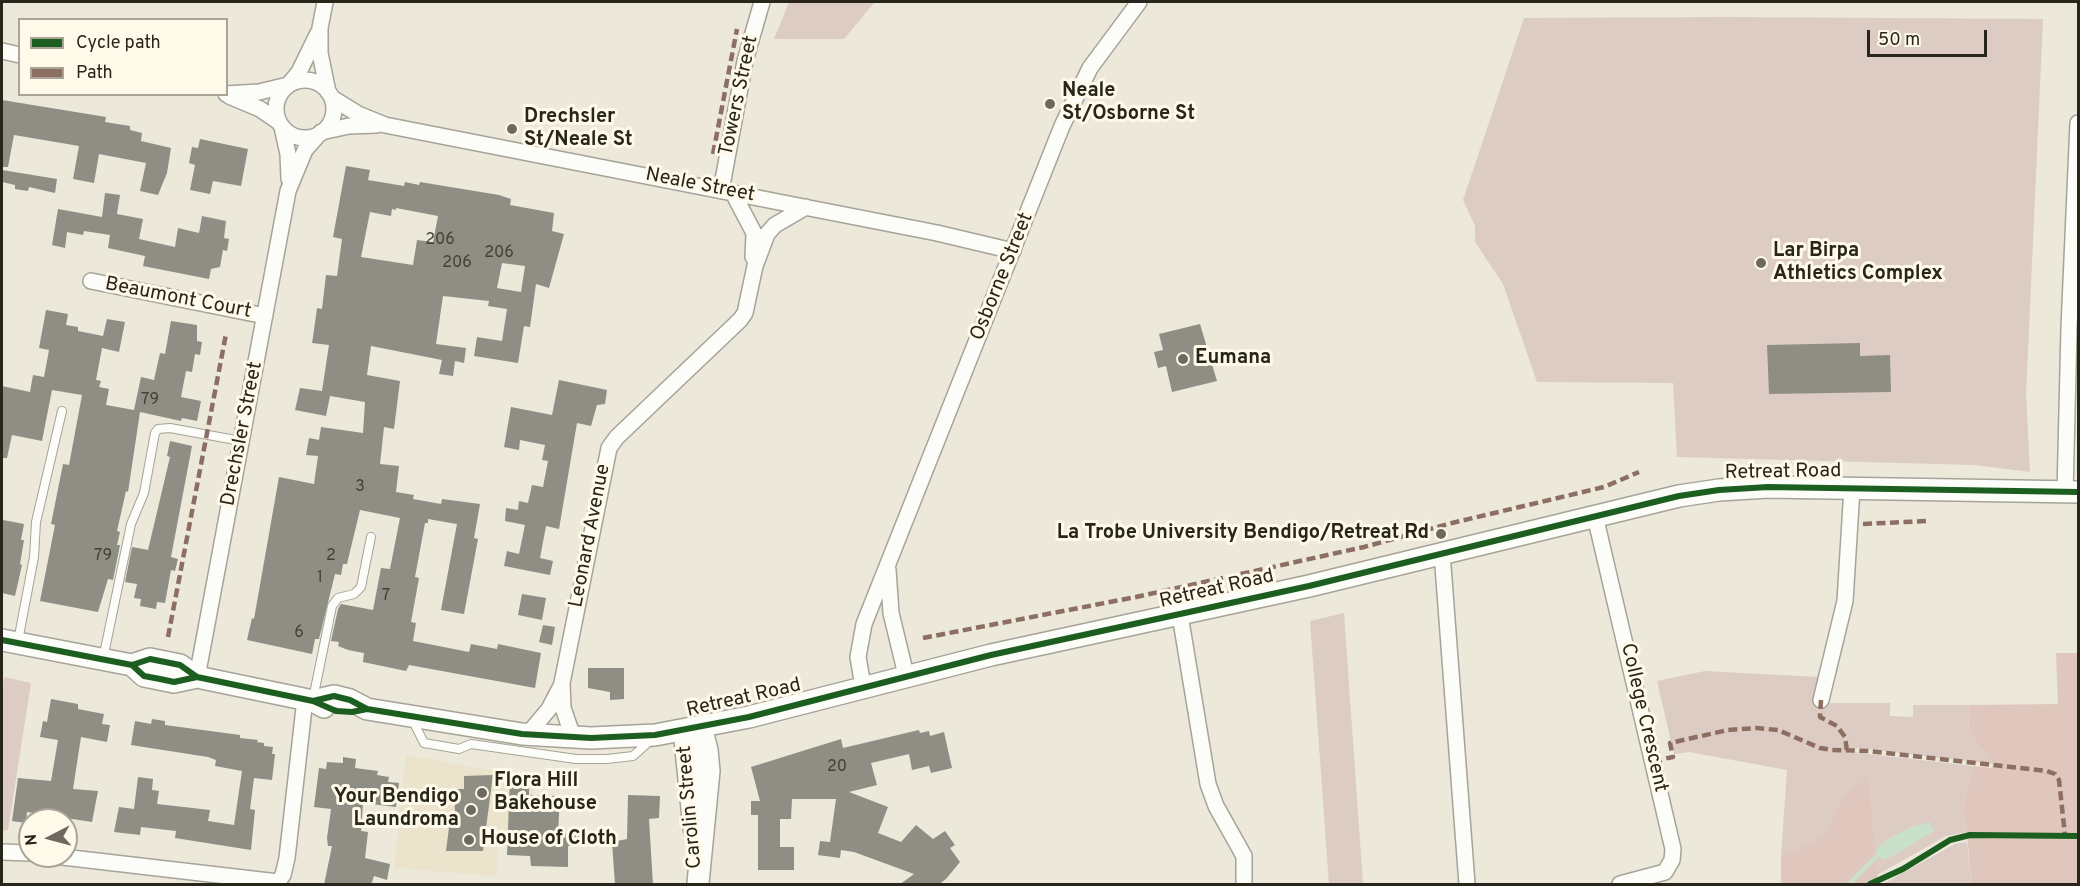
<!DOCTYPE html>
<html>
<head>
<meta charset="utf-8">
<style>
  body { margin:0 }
  #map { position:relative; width:2080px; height:886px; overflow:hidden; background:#ece8da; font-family:Overpass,sans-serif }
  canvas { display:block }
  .frame { position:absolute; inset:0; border:3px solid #28251b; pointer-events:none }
  .legend { position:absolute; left:18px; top:18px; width:210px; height:78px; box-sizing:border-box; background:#fef9e9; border:2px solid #a8a497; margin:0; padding:8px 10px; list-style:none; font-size:18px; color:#28251b }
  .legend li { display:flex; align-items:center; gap:12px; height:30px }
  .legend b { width:30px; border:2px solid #a8a497 }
  .north { position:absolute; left:18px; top:808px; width:60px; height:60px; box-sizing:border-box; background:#fef9e9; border:2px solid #a8a497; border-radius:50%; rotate:264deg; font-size:16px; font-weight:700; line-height:24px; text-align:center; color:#28251b }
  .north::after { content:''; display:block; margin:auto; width:21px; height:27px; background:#6d695e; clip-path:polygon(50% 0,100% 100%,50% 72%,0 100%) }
  .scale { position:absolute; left:1867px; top:30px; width:120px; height:27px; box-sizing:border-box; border:3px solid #28251b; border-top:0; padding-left:8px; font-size:18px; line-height:21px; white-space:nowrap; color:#28251b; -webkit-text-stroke:4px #fef9e9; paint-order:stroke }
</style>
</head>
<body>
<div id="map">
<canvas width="2080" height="886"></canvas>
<div class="frame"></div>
<ul class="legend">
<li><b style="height:8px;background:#1b5e20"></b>Cycle path</li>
<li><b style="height:8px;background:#8d6e63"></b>Path</li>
</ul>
<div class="north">N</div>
<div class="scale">50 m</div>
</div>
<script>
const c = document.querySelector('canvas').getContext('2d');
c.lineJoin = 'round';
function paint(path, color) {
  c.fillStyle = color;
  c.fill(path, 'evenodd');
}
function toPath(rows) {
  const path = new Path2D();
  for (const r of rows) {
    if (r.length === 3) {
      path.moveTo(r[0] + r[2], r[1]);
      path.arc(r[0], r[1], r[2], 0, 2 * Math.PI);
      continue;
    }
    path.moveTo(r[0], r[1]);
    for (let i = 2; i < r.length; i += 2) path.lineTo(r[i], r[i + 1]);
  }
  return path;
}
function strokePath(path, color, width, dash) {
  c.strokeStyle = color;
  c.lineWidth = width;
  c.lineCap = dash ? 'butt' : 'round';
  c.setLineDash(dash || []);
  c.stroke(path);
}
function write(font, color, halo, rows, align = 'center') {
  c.font = font + ' Overpass,sans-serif';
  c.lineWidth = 6;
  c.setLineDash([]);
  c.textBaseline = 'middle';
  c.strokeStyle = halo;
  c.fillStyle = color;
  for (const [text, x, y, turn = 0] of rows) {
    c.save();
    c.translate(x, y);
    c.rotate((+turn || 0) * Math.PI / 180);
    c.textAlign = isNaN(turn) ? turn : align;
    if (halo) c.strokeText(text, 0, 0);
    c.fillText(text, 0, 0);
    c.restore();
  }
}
paint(toPath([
  [406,755,534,778,532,829,517,837,497,836,497,876,394,868]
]), '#ebe3cb');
paint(toPath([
  [789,2,879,2,873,4,844,39,774,39],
  [1725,17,2043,19,2026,395,2030,472,1975,465,1677,457,1673,383,1537,382,1503,284,1475,242,1475,226,1463,200,1524,18],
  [1344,613,1363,884,1329,884,1310,621],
  [1705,671,1819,677,1813,703,1890,703,1890,716,1913,717,1913,705,1970,705,1968,731,1993,764,1859,748,1852,749,1851,752,1973,766,1962,812,1967,832,1946,836,1877,875,1869,777,1843,796,1824,835,1781,857,1787,770,1689,752,1674,754,1657,681],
  [4,677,31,683,8,830,2,831,2,694],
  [1967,842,1971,884,1883,884,1955,844]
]), '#ddccc3');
paint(toPath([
  [2056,653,2078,653,2078,884,1971,884,1967,832,1962,812,1973,766,1992,768,1993,764,1968,731,1970,705,2058,704],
  [1869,776,1878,884,1781,884,1781,857,1824,835,1843,796]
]), '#dfc7bd');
paint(toPath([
  [1930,822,1934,831,1891,857,1883,860,1876,849,1888,839,1914,826]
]), '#c9e0cb');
strokePath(toPath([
  [1849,884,1879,854]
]), '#c9e0cb', 4.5);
paint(toPath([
  [2,100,106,117,105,122,130,126,130,130,142,133,141,141,171,148,167,173,158,195,140,191,146,163,99,154,94,183,73,179,79,146,14,135,8,167,2,167],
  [200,139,248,149,241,186,213,181,210,194,190,190,195,165,189,163,192,147,198,148],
  [346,166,370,170,368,180,404,186,405,182,419,185,420,182,499,195,511,199,510,205,554,213,552,231,564,234,549,288,536,284,530,327,524,326,518,363,474,356,477,337,502,341,507,309,488,306,489,301,443,296,436,344,466,348,464,363,455,361,453,376,439,374,442,360,371,346,367,375,400,381,394,429,384,427,380,464,399,466,396,492,414,495,413,499,441,504,442,499,480,504,474,538,478,539,464,614,441,610,457,524,428,519,428,523,425,523,415,577,419,578,411,622,416,623,413,641,469,652,471,644,497,649,498,644,541,653,535,688,409,665,406,671,363,662,364,653,348,650,338,646,339,642,331,641,338,609,341,604,373,610,381,568,390,569,400,518,360,510,347,564,343,564,341,575,335,574,319,639,315,639,312,654,247,640,252,618,254,619,279,477,314,484,318,456,306,455,309,438,319,440,321,427,363,433,365,402,330,396,326,416,295,410,300,388,322,391,329,345,312,343,313,337,317,308,322,309,326,275,337,276,342,239,333,237],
  [396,208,438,216,433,242,417,240,413,265,361,257,370,212,391,216,392,209,396,210],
  [502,263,525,266,521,292,497,288],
  [2,170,57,179,55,193,29,187,28,191,15,189,15,185,2,182],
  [105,193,120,195,117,214,143,219,139,239,175,247,178,228,199,233,202,216,226,221,224,238,229,239,227,251,223,250,220,267,211,269,209,279,143,266,145,256,108,248,110,235,84,231,83,235,67,232,65,248,52,245,58,209,102,217],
  [46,310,68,314,66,325,78,327,78,331,103,336,107,319,125,322,119,352,102,348,96,380,101,381,99,387,109,389,106,405,134,410,141,377,154,380,160,353,165,354,171,321,197,325,197,341,202,342,200,355,195,354,192,372,186,371,181,397,201,401,197,421,182,418,181,421,140,412,128,492,126,491,117,531,120,532,117,545,120,545,113,580,108,579,98,612,40,601,55,525,51,524,63,464,69,465,82,395,52,390,42,441,12,435,7,458,2,458,2,386,30,392,33,375,44,377,49,350,39,348],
  [1200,324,1217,381,1172,392,1166,366,1158,368,1154,352,1163,350,1159,334],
  [1860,343,1860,356,1890,355,1891,392,1769,394,1767,345],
  [559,380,607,390,605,404,597,405,591,426,577,423,559,529,546,526,540,558,553,561,550,575,504,566,507,551,519,554,525,525,505,521,506,508,518,510,519,501,528,503,532,485,543,487,548,461,542,460,545,445,520,440,519,450,504,447,511,407,552,415],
  [170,441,192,446,171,557,178,559,175,571,171,570,165,603,157,602,156,609,140,606,141,599,134,598,137,584,125,582,132,547,148,550,170,457,167,456],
  [3,520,24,524,21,540,24,540,20,564,22,565,15,596,2,593],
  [522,594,546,598,542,620,518,615],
  [543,625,555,627,552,645,539,642],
  [588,668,624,668,624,699,610,700,610,692,588,688],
  [51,699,78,704,78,709,104,714,102,724,110,725,107,742,81,737,73,789,98,791,92,822,27,812,26,823,12,821,18,778,51,781,58,740,40,737,43,721,47,722],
  [152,719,165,721,165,725,240,735,240,738,258,740,257,742,264,743,264,746,273,747,272,754,275,754,272,780,254,778,250,809,255,810,251,850,175,838,176,831,141,827,140,835,114,832,119,807,134,809,138,777,153,779,152,790,159,791,157,804,210,810,208,821,234,825,242,771,215,766,216,760,208,757,131,745,135,721,151,724],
  [919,730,920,733,929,731,930,736,944,732,952,768,931,773,929,766,912,770,909,754,871,763,877,785,849,792,888,807,878,833,901,842,916,825,933,839,945,831,955,845,950,848,960,862,946,879,938,885,899,885,914,874,854,852,841,850,840,858,818,855,820,841,830,842,836,799,792,799,791,819,780,819,780,847,794,847,794,870,758,870,758,815,751,815,751,801,760,801,751,767,841,739,843,748],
  [343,757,356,759,355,768,378,771,377,775,389,777,388,782,399,783,396,807,363,803,361,831,368,832,365,858,390,864,387,880,374,876,371,885,324,885,332,846,328,846,327,838,331,809,314,807,319,768,326,769,327,762,343,763],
  [493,775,483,851,446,851,451,812,455,812,454,789,464,789,464,776],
  [510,776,529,777,529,795,560,796,558,834,596,832,597,844,568,846,568,867,531,866,530,856,507,855],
  [628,795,660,796,659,818,649,819,653,885,615,885,612,842,627,839]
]), '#8f8e84');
const lane = toPath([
  [18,641,34,557,36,522,62,411],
  [103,659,131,524,144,493,155,433,158,429,170,428,241,441],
  [313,699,332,606,338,598,354,594,361,587,371,537],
  [412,719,424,743,459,749,471,744,576,759,607,759,633,756,652,739]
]);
const street = toPath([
  [325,2,320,28,320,53,328,92],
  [2,51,20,55],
  [305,109,29],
  [290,83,299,72,318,33],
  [226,94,259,92,288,85],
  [229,96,260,109,279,122],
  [332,98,358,114,385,125,937,233,1013,251],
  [282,127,288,154,289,179],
  [321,132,349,126,377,125],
  [721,191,745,61,762,2],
  [733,193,754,233,753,257],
  [91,281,265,316],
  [2065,493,2069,328,2078,123],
  [1595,516,1673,849,1672,860,1665,872,1620,884],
  [1442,553,1467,884],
  [888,570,891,613,906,675],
  [1180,615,1208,784,1216,806,1244,856,1244,884],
  [197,677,288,191,305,150,319,134],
  [863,686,858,657,864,624,1062,126,1090,68,1139,2],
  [1821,700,1845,601,1852,488],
  [528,734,549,709,561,686],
  [573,737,563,708,562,683,609,448,617,437,740,320,745,313,755,266,767,234,775,225,806,207],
  [2,852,30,853],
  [54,856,278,882,283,875,287,858,305,699]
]);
const secondary = toPath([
  [2,640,132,665,150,659,180,665,197,677],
  [132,665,144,676,174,682,197,677,313,701,324,707],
  [313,701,334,696,350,700,367,709,522,734,591,738,655,735,749,717,991,655,1309,586,1679,496,1719,490,1768,487,2078,492],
  [684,730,694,828],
  [698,883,709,771,707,750,701,727]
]);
strokePath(lane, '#a6a398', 10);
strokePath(street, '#a6a398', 18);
strokePath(secondary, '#a6a398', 24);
strokePath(lane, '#fcfcf9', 8);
strokePath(street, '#fcfcf9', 15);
strokePath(secondary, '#fcfcf9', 21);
strokePath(toPath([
  [713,154,737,29],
  [1863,524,1927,521],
  [168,637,226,334],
  [923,638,1136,597,1364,547,1452,523,1604,487,1639,472],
  [1821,700,1820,717,1837,726,1845,737,1847,751],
  [1653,761,1673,757,1670,743,1728,730,1757,728,1778,730,1820,748,1832,750,1869,751,2047,771,2055,774,2059,780,2065,835]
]), '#8d6e63', 4.5, [9, 4.5]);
strokePath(toPath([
  [2,640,132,665,150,659,180,665,197,677],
  [132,665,144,676,160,679,174,682,197,677,313,701,336,711,352,712,367,709],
  [313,701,334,696,350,700,367,709,522,734,591,738,655,735,749,717,991,655,1309,586,1679,496,1719,490,1768,487,2078,492],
  [1870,884,1903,869,1950,840,1970,835,2078,836]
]), '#1b5e20', 6);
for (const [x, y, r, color] of [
  [1050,104,6,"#6d695e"],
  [512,129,6,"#6d695e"],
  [1761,263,6,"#6d695e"],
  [1183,359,6,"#6d695e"],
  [1441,534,6,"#6d695e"],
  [482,793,6,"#6d695e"],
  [471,810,6,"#6d695e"],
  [469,840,6,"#6d695e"]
]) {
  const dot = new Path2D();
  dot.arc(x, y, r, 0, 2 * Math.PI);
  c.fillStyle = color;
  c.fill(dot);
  strokePath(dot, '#fef9e9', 2);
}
write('16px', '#423f35', null, [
  ["206",440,241],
  ["206",499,254],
  ["206",457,264],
  ["79",150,401],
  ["3",360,488],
  ["79",103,557],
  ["2",331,557],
  ["1",320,579],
  ["7",386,597],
  ["6",299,634],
  ["20",837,768]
]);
write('bold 20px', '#28251b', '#fef9e9', [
  ["Neale",1062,92],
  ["St/Osborne St",1062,115],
  ["Drechsler",524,118],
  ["St/Neale St",524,141],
  ["Lar Birpa",1773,252],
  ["Athletics Complex",1773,275],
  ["Eumana",1195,359],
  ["La Trobe University Bendigo/Retreat Rd",1429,534,"right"],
  ["Flora Hill",494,782],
  ["Bakehouse",494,805],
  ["Your Bendigo",459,798,"right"],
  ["Laundroma",459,821,"right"],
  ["House of Cloth",481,840]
], 'left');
write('20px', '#28251b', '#fef9e9', [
  ["Towers Street",740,96,-78],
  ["Neale Street",700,186,11],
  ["Osborne Street",1003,277,-68],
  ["Beaumont Court",178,299,11],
  ["Drechsler Street",243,434,-79],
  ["Retreat Road",1783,473,-1],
  ["Leonard Avenue",591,536,-79],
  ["Retreat Road",1217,590,-13],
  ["Retreat Road",744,699,-13],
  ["College Crescent",1643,718,77],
  ["Carolin Street",691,807,-95]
]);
</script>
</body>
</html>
